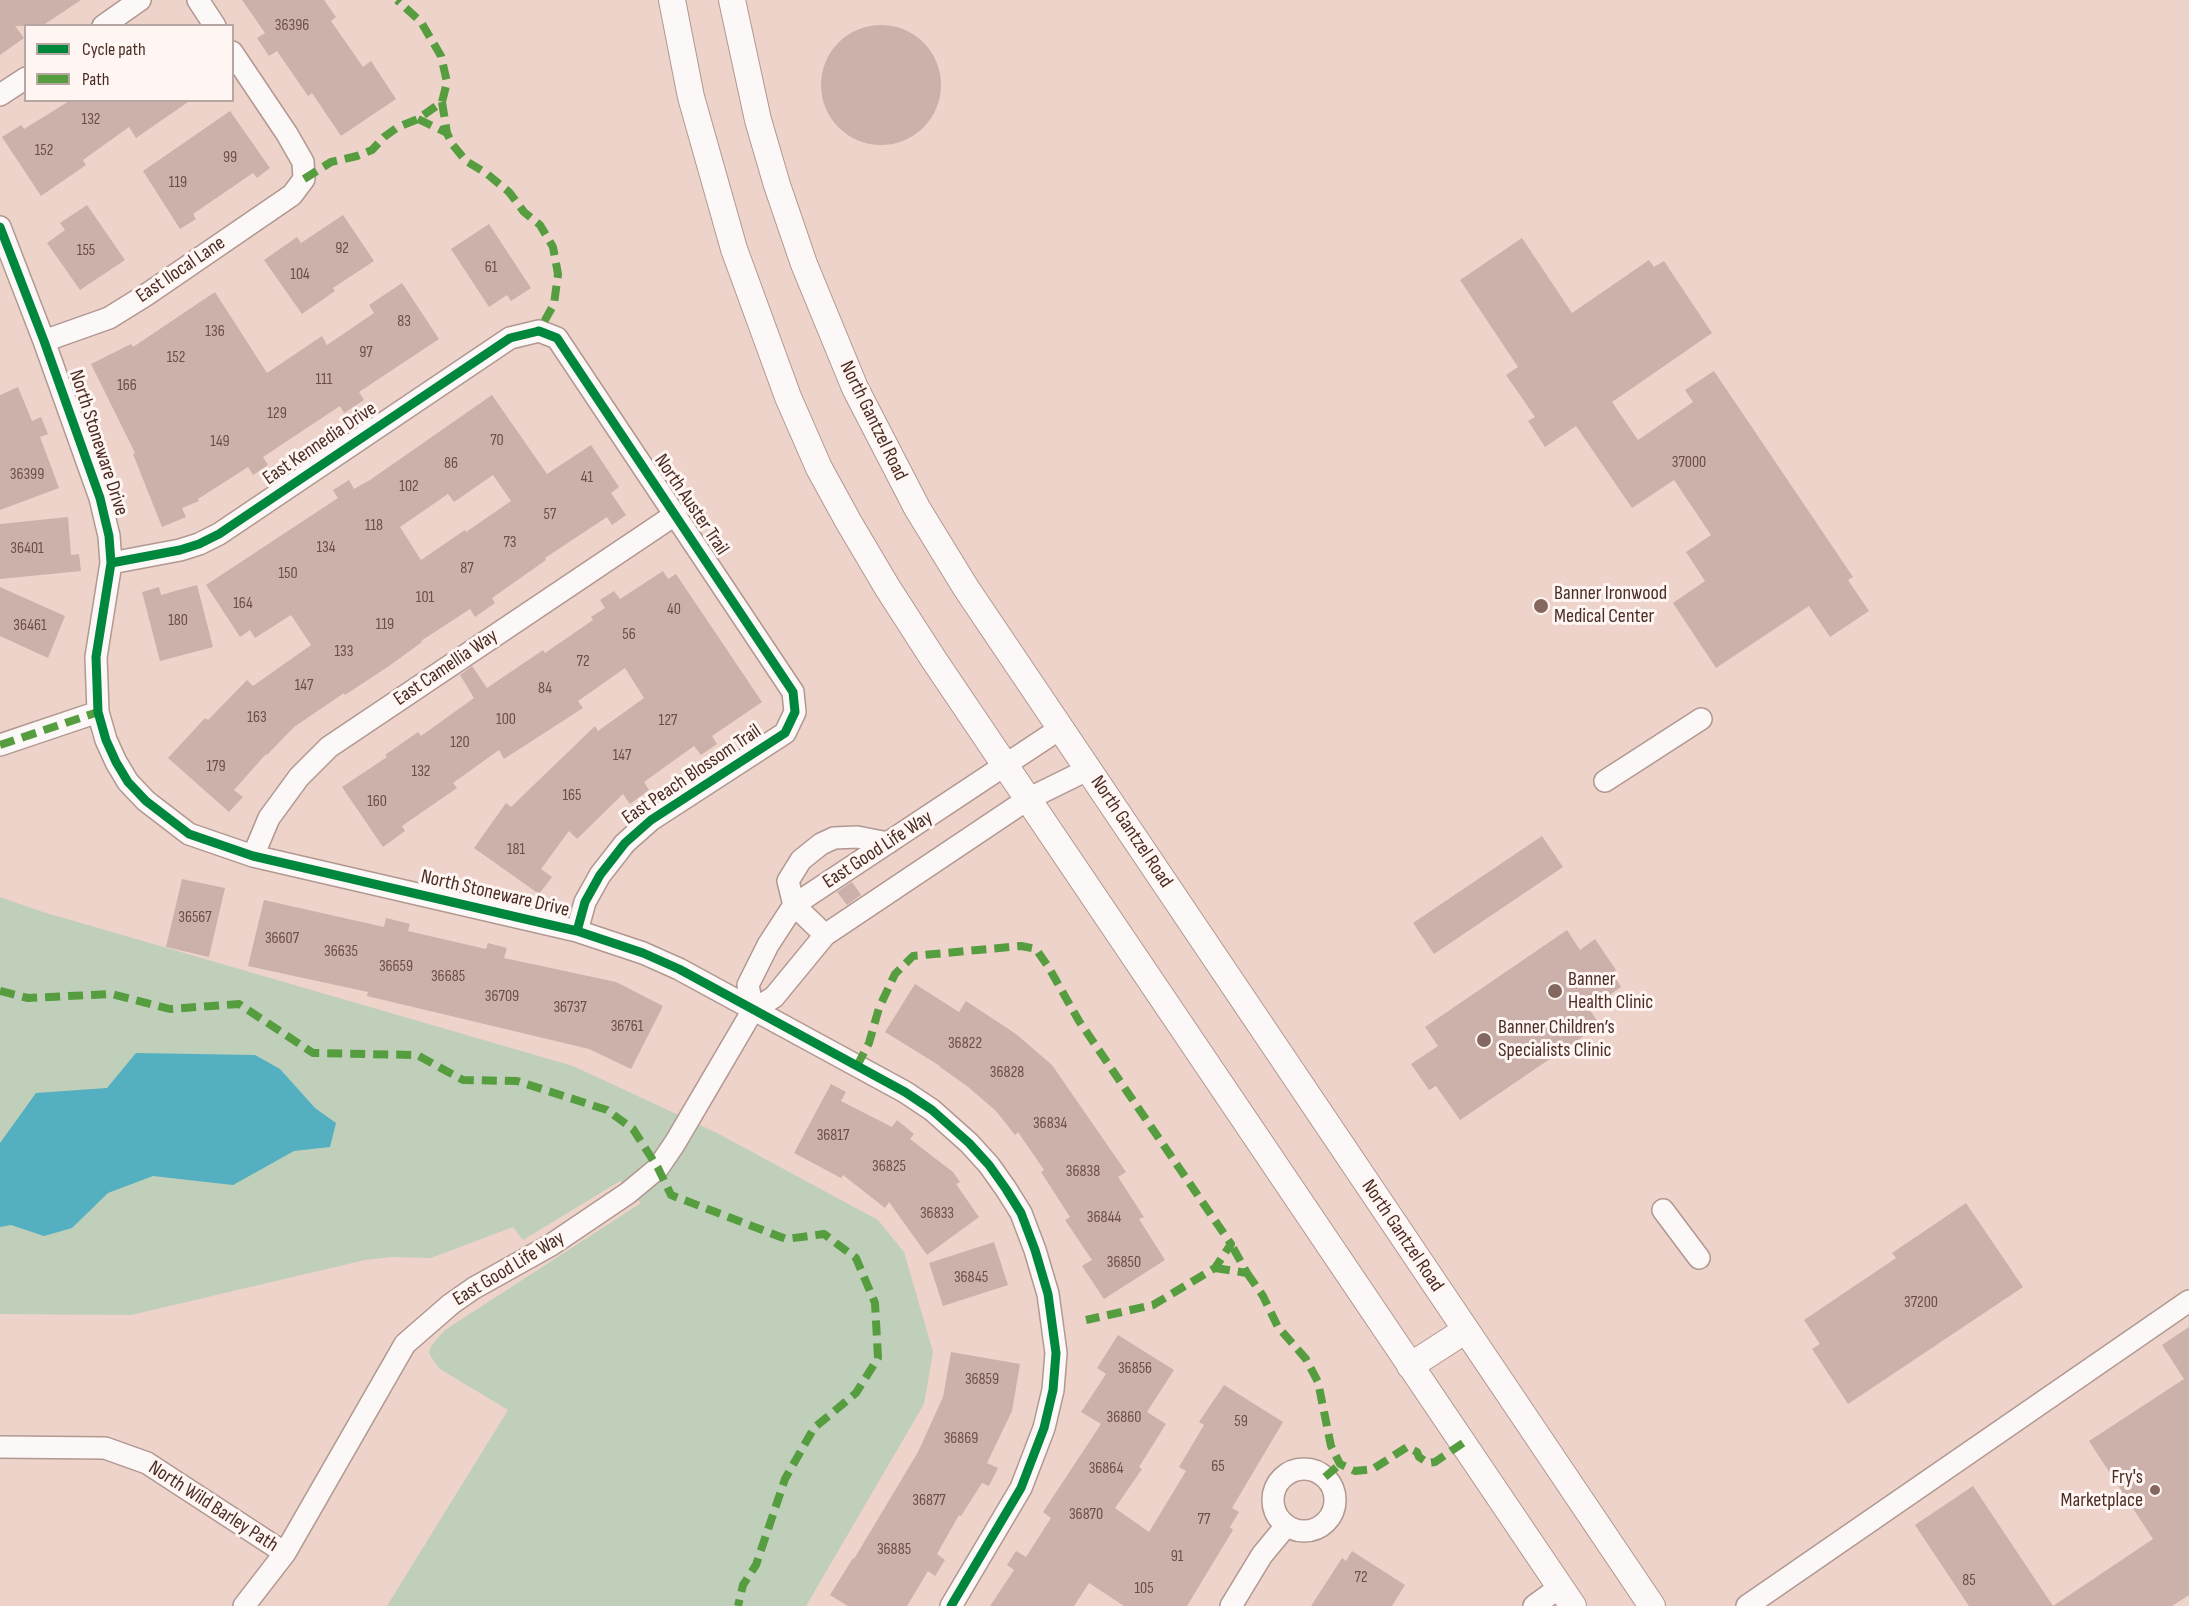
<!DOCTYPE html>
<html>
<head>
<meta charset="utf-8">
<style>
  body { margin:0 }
  #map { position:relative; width:2189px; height:1606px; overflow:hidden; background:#edd3ca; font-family:"Sofia Sans Condensed",sans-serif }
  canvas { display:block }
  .legend { position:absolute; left:24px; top:24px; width:210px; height:78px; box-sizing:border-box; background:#fff6f4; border:2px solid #b7a6a1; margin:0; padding:8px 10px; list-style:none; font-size:18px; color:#4c2d24 }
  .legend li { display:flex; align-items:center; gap:12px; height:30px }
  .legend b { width:30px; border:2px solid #b7a6a1 }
</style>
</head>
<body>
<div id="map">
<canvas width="2189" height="1606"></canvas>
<ul class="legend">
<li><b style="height:8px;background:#00873e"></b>Cycle path</li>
<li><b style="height:8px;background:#569d40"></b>Path</li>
</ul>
</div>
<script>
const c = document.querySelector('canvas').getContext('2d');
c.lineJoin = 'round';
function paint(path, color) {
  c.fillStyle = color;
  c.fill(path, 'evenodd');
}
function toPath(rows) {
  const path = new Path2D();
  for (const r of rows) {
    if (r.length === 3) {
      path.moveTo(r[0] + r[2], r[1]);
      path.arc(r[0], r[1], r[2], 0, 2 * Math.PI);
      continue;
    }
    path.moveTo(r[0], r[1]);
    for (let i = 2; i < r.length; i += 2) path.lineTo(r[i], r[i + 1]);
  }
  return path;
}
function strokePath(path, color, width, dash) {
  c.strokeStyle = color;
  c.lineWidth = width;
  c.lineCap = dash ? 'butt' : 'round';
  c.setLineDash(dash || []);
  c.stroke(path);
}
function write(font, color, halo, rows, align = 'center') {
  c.font = font + ' "Sofia Sans Condensed",sans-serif';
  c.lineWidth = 6;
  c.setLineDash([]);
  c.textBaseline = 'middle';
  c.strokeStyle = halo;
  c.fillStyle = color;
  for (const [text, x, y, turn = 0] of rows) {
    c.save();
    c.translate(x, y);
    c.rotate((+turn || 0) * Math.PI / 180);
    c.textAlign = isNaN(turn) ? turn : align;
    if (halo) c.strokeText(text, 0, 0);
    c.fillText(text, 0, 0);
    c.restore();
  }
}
paint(toPath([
  [0,897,43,912,573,1066,717,1133,878,1220,904,1252,933,1352,924,1404,806,1606,387,1606,508,1410,440,1369,431,1357,429,1352,431,1346,445,1330,641,1203,620,1181,523,1240,513,1227,431,1258,392,1257,365,1260,131,1315,0,1314]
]), '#bfcfba');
paint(toPath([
  [136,1053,255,1055,280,1069,315,1108,336,1123,330,1147,294,1151,233,1185,153,1176,108,1193,72,1228,44,1236,11,1225,0,1227,0,1143,36,1093,107,1088]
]), '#54afc1');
paint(toPath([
  [0,0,81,0,42,26,15,26,24,38,0,55],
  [242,0,324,0,336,17,331,21,363,67,371,61,396,99,341,136,312,93,308,96,277,51,269,56,257,38,265,33],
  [881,85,60],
  [71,100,191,100,136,138,129,127,83,160,86,165,41,196,2,137,21,125,24,129],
  [230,111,270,168,257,178,253,173,193,214,196,219,180,229,143,171],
  [87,205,125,260,80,290,47,243,65,230,60,223],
  [343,215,374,261,333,288,335,291,302,314,264,260,297,237,301,243],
  [489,224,531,288,511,301,507,295,489,307,451,249],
  [1522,238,1572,313,1649,260,1654,267,1664,261,1712,333,1612,402,1638,440,1693,402,1685,390,1714,371,1853,577,1848,580,1869,611,1830,637,1809,606,1716,668,1673,603,1705,581,1686,552,1711,535,1674,480,1632,508,1576,426,1545,447,1528,421,1535,417,1506,375,1518,367,1460,280],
  [402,283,439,339,359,392,364,400,344,413,340,406,263,457,268,465,253,475,248,467,198,499,199,501,182,508,186,517,162,527,133,454,135,453,91,364,131,344,133,347,215,292,267,373,322,336,327,345,374,313,369,305],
  [18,387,32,421,41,417,48,434,40,437,59,488,0,510,0,395],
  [492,395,547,474,591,445,619,487,611,493,626,515,612,525,607,517,545,558,546,560,492,598,495,603,475,617,470,609,421,641,422,642,389,666,345,695,344,693,294,727,267,755,266,754,234,790,243,797,229,812,168,758,205,718,208,720,247,680,253,686,311,645,291,615,255,638,250,630,240,637,206,585,338,498,333,490,349,480,354,489,370,480],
  [493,475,511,501,466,532,465,530,421,560,400,527,448,494,454,502],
  [68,517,71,555,79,554,81,571,0,579,0,524],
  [663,571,668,579,676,574,762,702,712,736,717,744,701,755,694,746,644,782,649,790,630,804,623,794,577,839,569,831,541,869,552,877,539,894,474,848,506,803,511,807,595,726,598,731,644,698,625,668,578,701,583,708,504,759,499,750,453,783,457,788,402,826,405,831,383,847,342,787,387,757,385,755,418,732,421,736,474,698,460,675,472,666,487,688,543,650,545,653,593,620,591,617,605,608,600,600,614,591,620,599],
  [197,585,213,647,160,661,142,592,159,587,161,595],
  [0,587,65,616,48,658,0,636],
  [1542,836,1563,867,1434,954,1413,923],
  [182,879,225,888,209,957,166,947],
  [852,882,861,895,847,905,837,892],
  [264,900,384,927,386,918,410,924,408,931,486,949,488,943,507,948,504,958,616,982,663,1006,631,1069,589,1049,367,996,368,992,248,966],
  [1567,930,1580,950,1595,939,1616,970,1612,973,1621,987,1589,1009,1600,1025,1460,1120,1436,1086,1429,1090,1411,1064,1438,1046,1425,1027],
  [915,984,959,1012,966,1001,1016,1034,1052,1065,1126,1172,1118,1177,1144,1217,1139,1219,1165,1260,1104,1299,1082,1266,1092,1260,1065,1220,1070,1217,1041,1172,1044,1170,1018,1132,1015,1135,996,1111,967,1086,940,1067,940,1066,885,1032],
  [831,1084,846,1092,841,1101,892,1127,897,1120,914,1134,910,1139,953,1172,960,1182,956,1184,979,1217,927,1255,889,1202,885,1208,843,1175,841,1178,794,1153],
  [1966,1203,2023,1287,1848,1404,1812,1349,1820,1344,1804,1320,1896,1258,1892,1253],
  [994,1242,1008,1285,943,1306,929,1263],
  [2189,1327,2189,1595,2172,1606,1969,1606,1915,1525,1973,1486,2053,1606,2153,1539,2089,1441,2184,1379,2162,1345],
  [1118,1335,1174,1370,1147,1412,1166,1424,1139,1467,1142,1469,1115,1508,1149,1532,1186,1471,1179,1467,1204,1425,1199,1422,1224,1385,1283,1422,1232,1508,1239,1512,1230,1527,1233,1530,1187,1606,1124,1606,1089,1583,1074,1606,990,1606,1014,1570,1007,1565,1016,1551,1026,1557,1051,1518,1043,1512,1101,1424,1081,1412,1106,1374,1097,1368],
  [951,1352,1020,1364,1012,1411,987,1463,998,1468,989,1486,982,1483,961,1516,959,1515,937,1554,945,1560,935,1576,928,1571,907,1606,848,1606,830,1595,853,1558,854,1559,918,1452,943,1397],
  [1352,1551,1405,1585,1392,1606,1311,1606,1342,1558,1346,1561]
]), '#cbb1a9');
const minor = toPath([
  [198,0,215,26],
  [103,26,140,0],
  [0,95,26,78],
  [0,227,44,341,100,498,109,536,111,563,96,657,98,712,106,740,116,762,128,782,146,801,189,834,253,856,577,931,643,953,679,969,905,1092,932,1110,969,1143,989,1165,1006,1189,1021,1213,1035,1250,1048,1294,1056,1353,1053,1390,1044,1428,1021,1488,951,1606],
  [44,341,109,318,146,295,292,195,304,179,303,162,287,134,232,52],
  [111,563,180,550,199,544,219,534,510,338,539,331,557,338,793,692,795,712,785,733,651,820,625,843,600,875,585,902,577,931],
  [0,745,98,712],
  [1605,781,1701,719],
  [253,856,269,818,299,777,329,747,676,514],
  [825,935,794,905,788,881,801,860,821,844,834,838,857,837,888,843],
  [753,1010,748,985,768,945,794,905,1061,728],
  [1663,1210,1699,1258],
  [0,1447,105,1448,147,1463,285,1553],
  [1304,1500,31],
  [244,1606,285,1553,405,1344,451,1304,474,1288,551,1245,628,1193,658,1168,675,1143,753,1010,774,997,825,935,1028,799,1089,769],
  [1231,1606,1262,1555,1286,1526],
  [1534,1606,1560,1587],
  [1747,1606,2189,1301]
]);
const major = toPath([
  [672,0,691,97,734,249,788,397,819,468,848,521,887,587,934,660,1573,1606],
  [732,0,758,120,777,185,804,264,855,388,917,508,966,588,1652,1606],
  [1410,1366,1466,1330]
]);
strokePath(minor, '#b19890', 24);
strokePath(major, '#b19890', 28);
strokePath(minor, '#fcf8f7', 21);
strokePath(major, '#fcf8f7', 26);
strokePath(toPath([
  [442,102,447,133],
  [418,119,447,133,452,144,466,161,486,173,509,192,524,212,540,225,553,247,558,274,554,304,539,331],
  [304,179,331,162,357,156,372,150,384,137,398,127,418,119,442,102,447,82,441,56,421,22,397,0],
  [0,745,98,712],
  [0,991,28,998,112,994,170,1009,239,1004,313,1053,417,1055,463,1080,517,1081,607,1110,633,1129,658,1168,671,1195,786,1239,824,1234,856,1258,875,1303,878,1358,856,1393,814,1428,785,1479,756,1565,743,1585,738,1606],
  [857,1066,869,1043,879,1008,895,974,913,956,1021,946,1036,949,1049,968,1079,1021,1231,1244,1215,1268,1153,1305,1086,1320],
  [1215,1268,1247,1273,1231,1244],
  [1247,1273,1263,1296,1278,1327,1306,1359,1318,1382,1331,1446,1340,1464,1355,1471,1373,1469,1407,1447,1417,1452,1419,1457,1428,1463,1435,1462,1463,1443],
  [1325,1477,1340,1464]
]), '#569d40', 8, [15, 8]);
strokePath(toPath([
  [0,227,44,341,100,498,109,536,111,563,96,657,98,712,106,740,116,762,128,782,146,801,189,834,253,856,577,931,643,953,679,969,905,1092,932,1110,969,1143,989,1165,1006,1189,1021,1213,1035,1250,1048,1294,1056,1353,1053,1390,1044,1428,1021,1488,951,1606],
  [111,563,180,550,199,544,219,534,510,338,539,331,557,338,793,692,795,712,785,733,651,820,625,843,600,875,585,902,577,931]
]), '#00873e', 9);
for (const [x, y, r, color] of [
  [1541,606,8,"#84675e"],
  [1555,991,8,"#84675e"],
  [1484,1040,8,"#84675e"],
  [2155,1490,6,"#84675e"]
]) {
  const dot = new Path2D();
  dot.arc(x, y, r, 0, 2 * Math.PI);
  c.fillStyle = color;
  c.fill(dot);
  strokePath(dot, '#fff6f4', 2);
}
write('16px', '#6c4e45', null, [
  ["36396",292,26],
  ["132",91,120],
  ["152",44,151],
  ["99",230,158],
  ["119",178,183],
  ["92",342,249],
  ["155",86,251],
  ["61",491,268],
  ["104",300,275],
  ["83",404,322],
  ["136",215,332],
  ["97",366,353],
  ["152",176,358],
  ["111",324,380],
  ["166",127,386],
  ["129",277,414],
  ["70",497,441],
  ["149",220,442],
  ["37000",1689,463],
  ["86",451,464],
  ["36399",27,475],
  ["41",587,478],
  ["102",409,487],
  ["57",550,515],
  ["118",374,526],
  ["73",510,543],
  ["134",326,548],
  ["36401",27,549],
  ["87",467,569],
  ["150",288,574],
  ["101",425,598],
  ["164",243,604],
  ["40",674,610],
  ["180",178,621],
  ["119",385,625],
  ["36461",30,626],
  ["56",629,635],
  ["133",344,652],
  ["72",583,662],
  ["147",304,686],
  ["84",545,689],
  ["163",257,718],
  ["100",506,720],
  ["127",668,721],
  ["120",460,743],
  ["147",622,756],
  ["179",216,767],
  ["132",421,772],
  ["165",572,796],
  ["160",377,802],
  ["181",516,850],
  ["36567",195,918],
  ["36607",282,939],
  ["36635",341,952],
  ["36659",396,967],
  ["36685",448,977],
  ["36709",502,997],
  ["36737",570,1008],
  ["36761",627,1027],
  ["36822",965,1044],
  ["36828",1007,1073],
  ["36834",1050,1124],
  ["36817",833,1136],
  ["36825",889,1167],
  ["36838",1083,1172],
  ["36833",937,1214],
  ["36844",1104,1218],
  ["36850",1124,1263],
  ["36845",971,1278],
  ["37200",1921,1303],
  ["36856",1135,1369],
  ["36859",982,1380],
  ["36860",1124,1418],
  ["59",1241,1422],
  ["36869",961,1439],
  ["65",1218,1467],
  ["36864",1106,1469],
  ["36877",929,1501],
  ["36870",1086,1515],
  ["77",1204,1520],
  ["36885",894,1550],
  ["91",1177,1557],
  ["72",1361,1578],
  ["85",1969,1581],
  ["105",1144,1589]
]);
write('20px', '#4c2d24', '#fff6f4', [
  ["East Ilocal Lane",181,270,-34],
  ["North Gantzel Road",873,421,64],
  ["North Stoneware Drive",98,443,72],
  ["East Kennedia Drive",320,444,-34],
  ["North Auster Trail",691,505,56],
  ["East Camellia Way",446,668,-34],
  ["East Peach Blossom Trail",692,775,-34],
  ["North Gantzel Road",1131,832,56],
  ["East Good Life Way",878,850,-33],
  ["North Stoneware Drive",495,894,13],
  ["North Gantzel Road",1402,1236,56],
  ["East Good Life Way",509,1269,-31],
  ["North Wild Barley Path",213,1507,33]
]);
write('20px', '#4c2d24', '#fff6f4', [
  ["Banner Ironwood",1554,594],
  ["Medical Center",1554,617],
  ["Banner",1568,980],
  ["Health Clinic",1568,1003],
  ["Banner Children’s",1498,1028],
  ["Specialists Clinic",1498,1051],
  ["Fry's",2143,1478,"right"],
  ["Marketplace",2143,1501,"right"]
], 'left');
</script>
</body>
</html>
